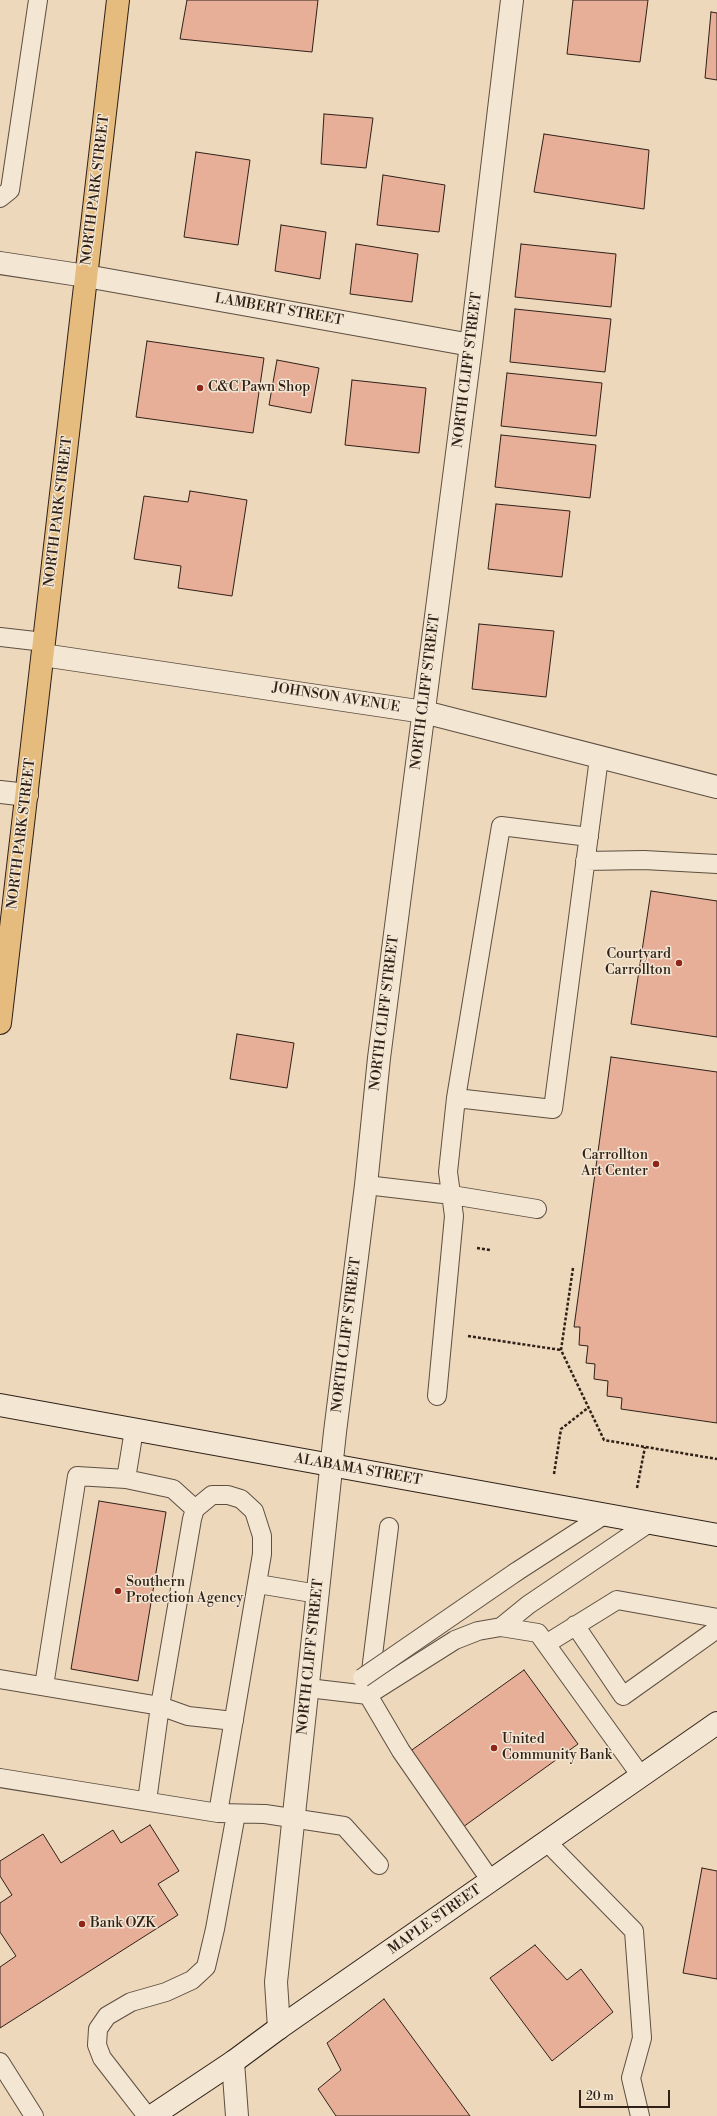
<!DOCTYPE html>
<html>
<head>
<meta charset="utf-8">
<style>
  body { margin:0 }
  #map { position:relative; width:717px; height:2116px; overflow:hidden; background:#edd8bc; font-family:"Libre Bodoni",serif }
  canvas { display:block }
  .scale { position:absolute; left:579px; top:2090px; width:91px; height:18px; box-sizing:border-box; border:2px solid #2f2118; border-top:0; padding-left:5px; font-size:12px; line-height:14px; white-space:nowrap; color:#2f2118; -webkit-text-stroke:3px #f3e6d3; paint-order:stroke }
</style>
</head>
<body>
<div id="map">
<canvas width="717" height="2116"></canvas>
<div class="scale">20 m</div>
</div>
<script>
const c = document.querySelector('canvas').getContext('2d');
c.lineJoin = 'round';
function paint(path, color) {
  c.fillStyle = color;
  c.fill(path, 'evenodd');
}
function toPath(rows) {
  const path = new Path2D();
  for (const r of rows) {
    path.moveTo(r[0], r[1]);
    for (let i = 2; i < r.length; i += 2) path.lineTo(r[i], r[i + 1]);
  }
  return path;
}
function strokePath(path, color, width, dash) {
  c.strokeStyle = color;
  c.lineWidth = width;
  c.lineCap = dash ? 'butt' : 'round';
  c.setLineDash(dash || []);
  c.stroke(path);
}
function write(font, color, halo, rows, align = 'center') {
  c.font = font + ' "Libre Bodoni",serif';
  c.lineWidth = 3;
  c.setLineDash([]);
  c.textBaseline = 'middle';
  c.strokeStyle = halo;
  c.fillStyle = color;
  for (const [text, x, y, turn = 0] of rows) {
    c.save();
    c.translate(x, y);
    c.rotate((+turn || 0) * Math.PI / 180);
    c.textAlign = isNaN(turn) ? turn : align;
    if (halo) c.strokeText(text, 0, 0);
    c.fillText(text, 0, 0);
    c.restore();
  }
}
const building = toPath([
  [187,0,318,0,312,52,180,39,187,0],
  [573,0,648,0,640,62,567,54,573,0],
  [711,12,717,13,717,80,705,78,711,12],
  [324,114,373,118,366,168,321,164,324,114],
  [544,134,649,150,644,209,534,192,544,134],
  [196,152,250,160,238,245,184,237,196,152],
  [383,175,445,185,439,232,377,225,383,175],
  [281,225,326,232,320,279,275,271,281,225],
  [356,244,418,254,412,302,350,294,356,244],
  [521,244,616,254,611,307,515,297,521,244],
  [515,309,611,319,605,372,510,362,515,309],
  [147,341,264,358,253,433,136,417,147,341],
  [277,360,319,368,311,413,269,405,277,360],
  [507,373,602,383,596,436,501,426,507,373],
  [352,380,426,388,419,453,345,445,352,380],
  [501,435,596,445,590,498,495,487,501,435],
  [190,491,247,500,232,596,178,588,181,566,134,559,144,496,188,502,190,491],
  [496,504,570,511,562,577,488,569,496,504],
  [479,624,554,631,546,697,472,689,479,624],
  [651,891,717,901,717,1037,631,1024,651,891],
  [237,1034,294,1043,287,1088,230,1079,237,1034],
  [611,1057,717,1072,717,1423,621,1409,622,1398,607,1396,608,1381,594,1379,595,1364,586,1363,588,1346,579,1345,580,1327,574,1327,611,1057],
  [99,1501,166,1512,138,1681,71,1669,99,1501],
  [524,1670,578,1744,463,1827,409,1752,524,1670],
  [150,1825,179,1871,158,1884,178,1915,0,2028,0,1967,16,1956,0,1932,0,1903,12,1895,0,1876,0,1861,43,1834,61,1863,113,1830,121,1843,150,1825],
  [702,1868,717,1871,717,1979,683,1973,702,1868],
  [535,1945,567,1980,581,1969,613,2012,552,2061,490,1978,535,1945],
  [384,1999,470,2116,336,2116,318,2089,341,2070,327,2043,384,1999]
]);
paint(building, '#e7ae98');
strokePath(building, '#2f2118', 1);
const lane = toPath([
  [0,198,10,190,38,0],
  [0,637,44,642],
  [585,861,644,860,717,864],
  [456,1098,501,826,589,837],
  [366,1185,452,1195,537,1209],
  [437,1396,454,1216,448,1172,456,1098,553,1109,599,758],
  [126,1479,134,1430],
  [389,1527,368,1695,401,1751,491,1881],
  [516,1572,604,1515],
  [258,1584,318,1594],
  [575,1625,623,1696,717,1629],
  [501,1627,528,1605,649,1523],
  [546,1644,617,1600,717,1618],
  [0,1679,160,1706,188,1716,234,1721],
  [44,1686,77,1476,126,1479,173,1489,195,1509],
  [308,1688,368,1695,455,1640,478,1631,501,1627,538,1633,641,1776],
  [0,1778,218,1813,265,1814,344,1826,379,1865],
  [147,1801,160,1706,192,1519,195,1509,212,1495,228,1495,241,1499,254,1511,262,1536,262,1554,218,1813],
  [547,1842,634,1931,642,2038,631,2078,640,2116],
  [0,2062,34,2116],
  [147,2116,102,2058,97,2045,98,2029,107,2016,131,2002,166,1992,192,1980,206,1967,215,1929,236,1814]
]);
const street = toPath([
  [0,263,86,276,471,345],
  [43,655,424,712,717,787],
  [0,792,27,795],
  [279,2028,276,1982,335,1432,366,1185,379,1058,471,345,512,0],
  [233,2062,237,2116]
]);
const secondary = toPath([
  [0,1405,717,1535],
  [152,2116,233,2062,279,2028,717,1723]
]);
const primary = toPath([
  [0,1023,118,0]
]);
strokePath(lane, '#5e4f41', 20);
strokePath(street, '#5e4f41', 24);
strokePath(secondary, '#2f2118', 24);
strokePath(primary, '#2f2118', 24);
strokePath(toPath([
  [477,1248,490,1250],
  [573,1268,561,1350,604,1440,717,1459],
  [468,1336,561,1350],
  [554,1474,561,1429,589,1407],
  [637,1488,645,1447]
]), '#2f2118', 2.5, [3, 2]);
strokePath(lane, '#f3e6d3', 18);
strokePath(street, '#f3e6d3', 22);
strokePath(secondary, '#f3e6d3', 22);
strokePath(primary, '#e6bc7e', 22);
const laneBridge = toPath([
  [362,1678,516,1572]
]);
strokePath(laneBridge, '#5e4f41', 20, []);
strokePath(laneBridge, '#f3e6d3', 18);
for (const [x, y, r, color] of [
  [200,388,4,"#8f2418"],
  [679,963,4,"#8f2418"],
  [656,1164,4,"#8f2418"],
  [118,1591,4,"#8f2418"],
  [494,1748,4,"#8f2418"],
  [82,1924,4,"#8f2418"]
]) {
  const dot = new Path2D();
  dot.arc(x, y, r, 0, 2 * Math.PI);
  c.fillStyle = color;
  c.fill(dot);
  strokePath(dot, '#f3e6d3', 1.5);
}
write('14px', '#2f2118', '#f3e6d3', [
  ["NORTH PARK STREET",96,190,-83],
  ["LAMBERT STREET",279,310,10],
  ["NORTH CLIFF STREET",468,370,-83],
  ["NORTH PARK STREET",59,512,-83],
  ["NORTH CLIFF STREET",426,692,-83],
  ["JOHNSON AVENUE",336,698,9],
  ["NORTH PARK STREET",22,834,-83],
  ["NORTH CLIFF STREET",385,1013,-83],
  ["NORTH CLIFF STREET",347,1335,-83],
  ["ALABAMA STREET",358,1470,10],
  ["NORTH CLIFF STREET",311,1657,-84],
  ["MAPLE STREET",435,1920,-35]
]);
write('14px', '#2f2118', '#f3e6d3', [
  ["C&C Pawn Shop",208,388],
  ["Courtyard",671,955,"right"],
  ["Carrollton",671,971,"right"],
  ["Carrollton",648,1156,"right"],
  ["Art Center",648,1172,"right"],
  ["Southern",126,1583],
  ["Protection Agency",126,1599],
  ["United",502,1740],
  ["Community Bank",502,1756],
  ["Bank OZK",90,1924]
], 'left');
</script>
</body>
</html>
